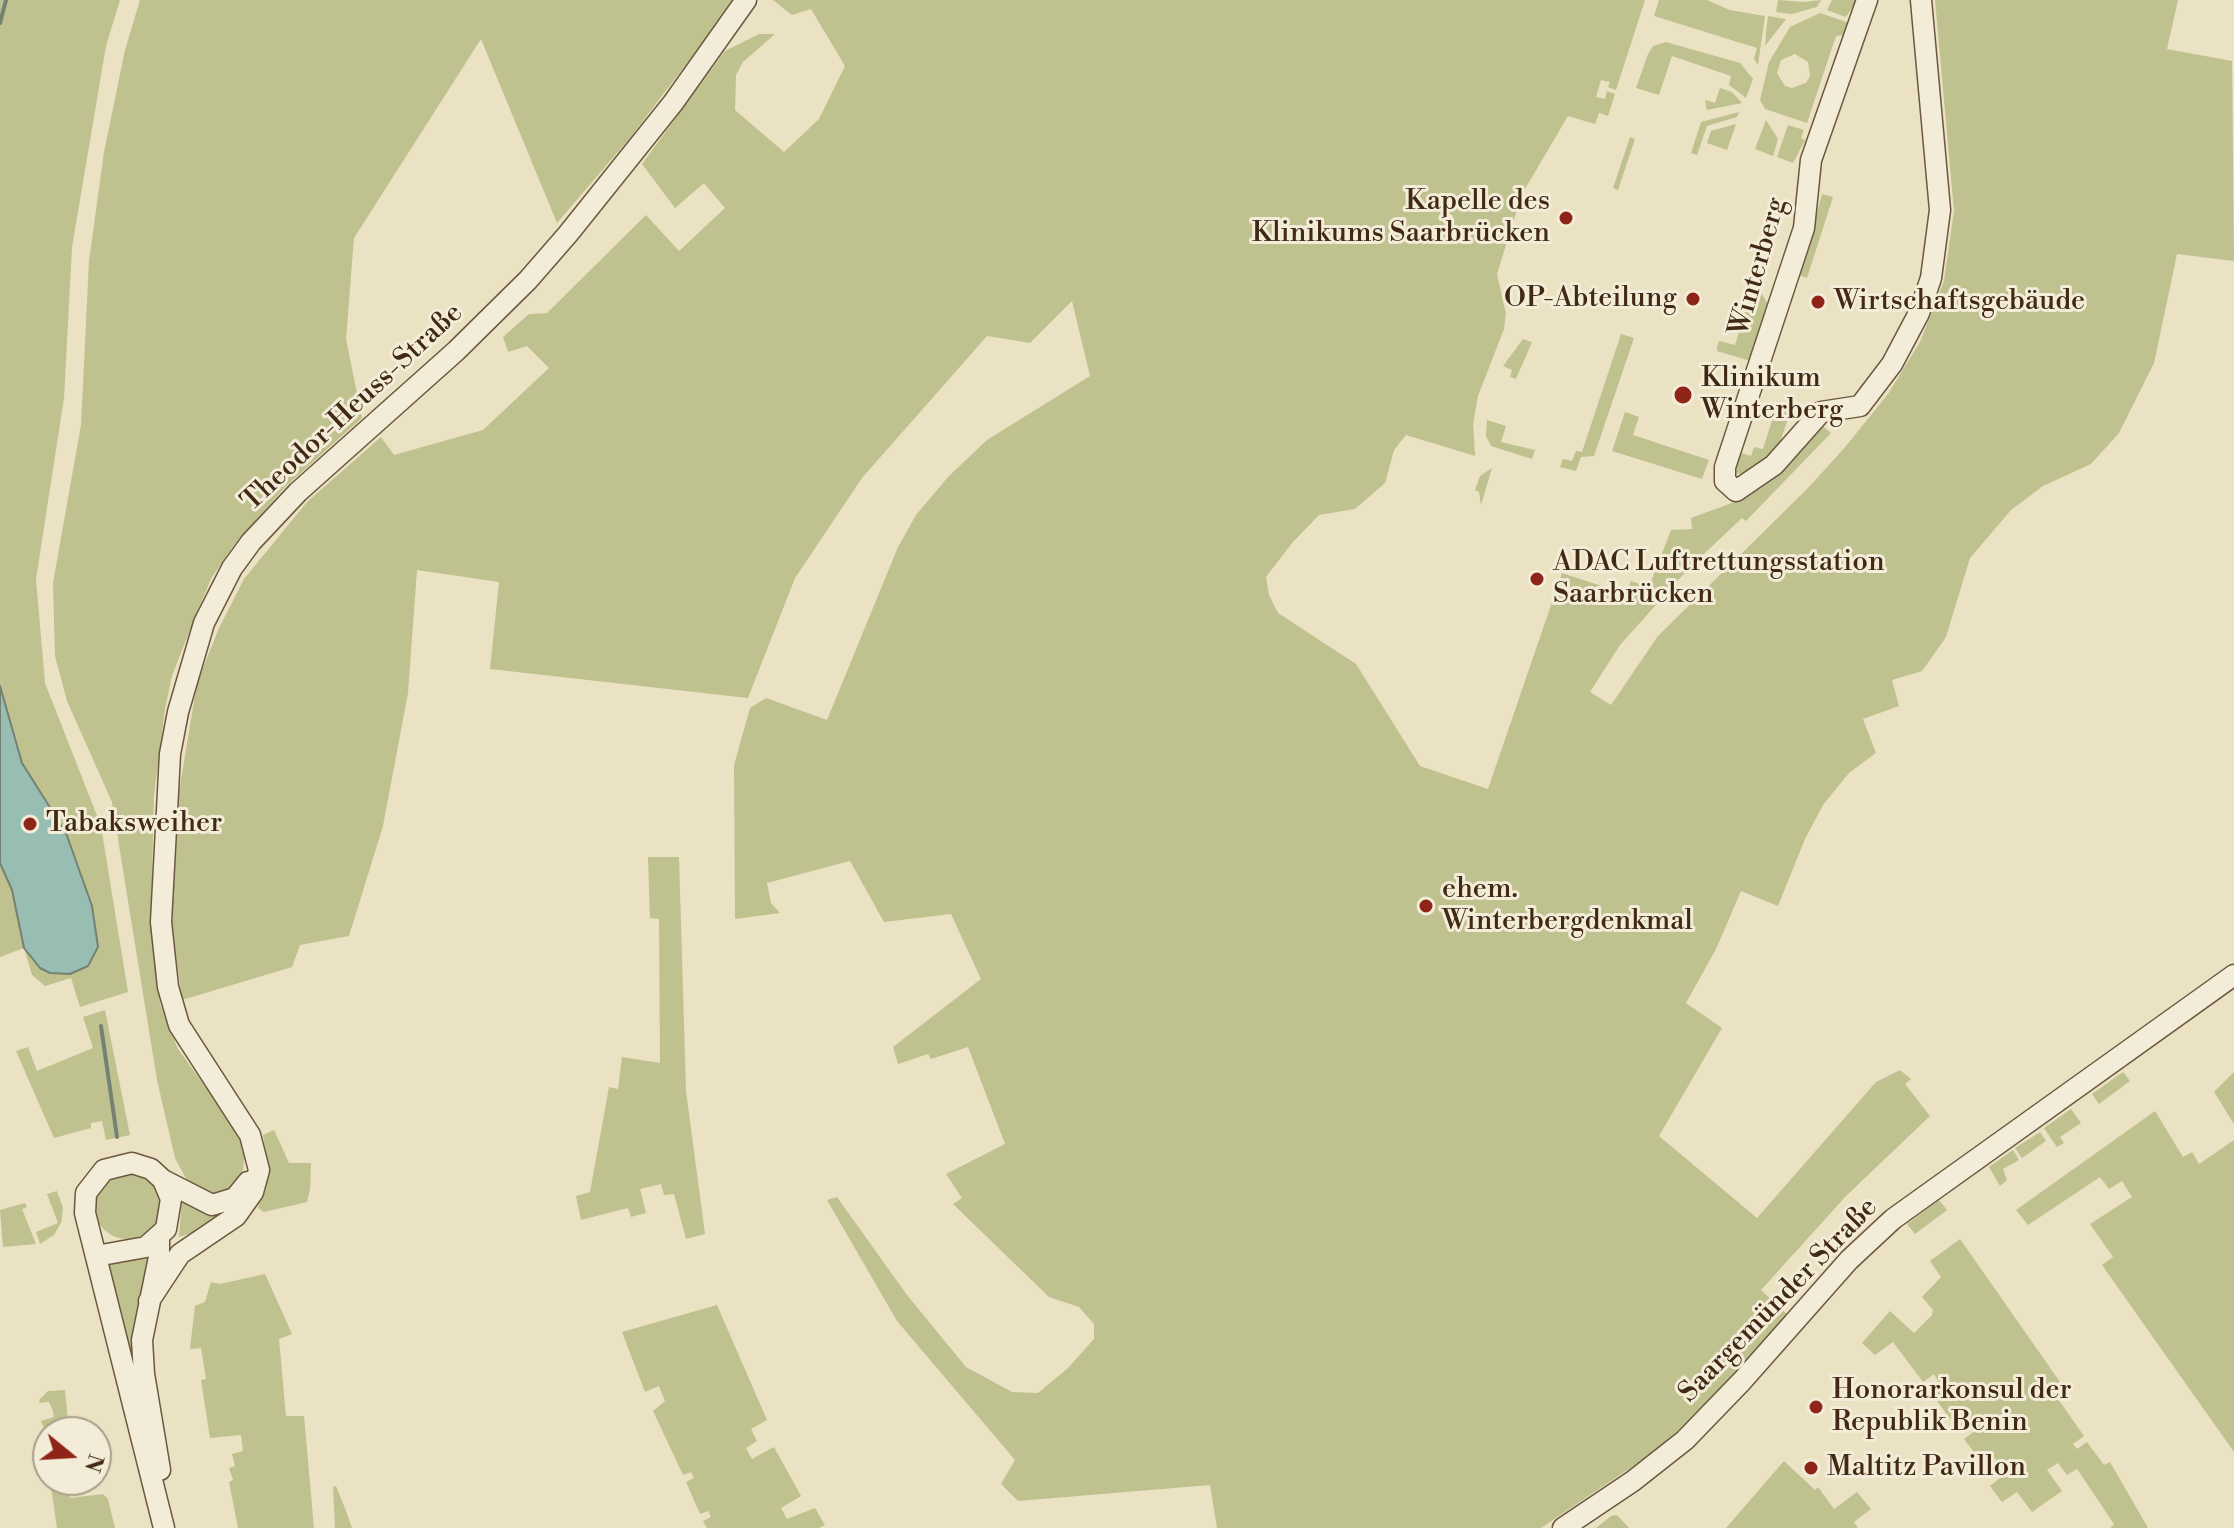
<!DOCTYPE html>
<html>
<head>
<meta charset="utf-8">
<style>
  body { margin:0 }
  #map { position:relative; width:2234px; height:1528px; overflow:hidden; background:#ebe1c3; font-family:"Libre Bodoni",serif }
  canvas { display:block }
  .north { position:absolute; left:32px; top:1416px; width:80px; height:80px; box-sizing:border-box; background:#f2ecd8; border:2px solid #ab9e89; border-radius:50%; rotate:108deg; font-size:22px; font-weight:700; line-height:32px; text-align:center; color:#412913 }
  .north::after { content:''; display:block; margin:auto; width:28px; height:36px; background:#8f2418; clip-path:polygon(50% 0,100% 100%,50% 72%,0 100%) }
</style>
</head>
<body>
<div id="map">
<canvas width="2234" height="1528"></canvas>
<div class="north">N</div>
</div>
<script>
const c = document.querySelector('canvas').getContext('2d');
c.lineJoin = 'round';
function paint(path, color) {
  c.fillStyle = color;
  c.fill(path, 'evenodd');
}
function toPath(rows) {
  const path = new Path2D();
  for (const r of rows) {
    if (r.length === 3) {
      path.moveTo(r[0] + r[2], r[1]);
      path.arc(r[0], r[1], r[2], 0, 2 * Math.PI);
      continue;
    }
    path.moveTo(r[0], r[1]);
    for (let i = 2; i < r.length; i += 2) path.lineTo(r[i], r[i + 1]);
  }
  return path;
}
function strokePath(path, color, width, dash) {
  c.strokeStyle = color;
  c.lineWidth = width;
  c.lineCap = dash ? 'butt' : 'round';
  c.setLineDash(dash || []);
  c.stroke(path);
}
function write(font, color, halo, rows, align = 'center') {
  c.font = font + ' "Libre Bodoni",serif';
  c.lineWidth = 6;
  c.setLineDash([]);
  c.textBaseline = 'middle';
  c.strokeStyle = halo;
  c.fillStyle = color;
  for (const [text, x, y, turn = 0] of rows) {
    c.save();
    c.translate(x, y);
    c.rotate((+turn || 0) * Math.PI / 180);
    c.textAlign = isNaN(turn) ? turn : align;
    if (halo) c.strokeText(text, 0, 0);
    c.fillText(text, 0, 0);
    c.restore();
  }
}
paint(toPath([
  [0,0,120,0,106,46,72,247,64,398,36,579,45,683,101,826,128,992,80,1007,71,978,45,986,32,975,24,948,0,957],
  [140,0,735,0,629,139,557,223,481,39,354,238,346,339,362,418,285,487,233,546,212,577,198,609,172,676,165,709,154,795,151,922,160,1004,178,1049,232,1123,245,1152,242,1179,235,1188,213,1197,190,1186,175,1158,157,1080,112,802,67,701,55,656,53,583,81,425,89,261,104,152,125,50],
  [773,0,1645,0,1616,90,1608,87,1610,82,1601,80,1596,97,1605,99,1607,91,1615,94,1608,116,1599,113,1595,124,1568,116,1522,194,1497,274,1506,314,1504,329,1478,396,1473,424,1475,456,1406,435,1394,450,1385,483,1355,509,1319,515,1292,543,1266,577,1269,595,1278,613,1356,664,1420,766,1488,789,1562,573,1626,594,1631,581,1649,587,1671,530,1692,529,1691,518,1740,500,1761,486,1797,454,1820,424,1831,433,1746,521,1742,518,1690,567,1620,645,1590,692,1611,705,1658,636,1810,486,1846,446,1888,394,1920,342,1944,281,1954,211,1935,0,2178,0,2167,49,2232,61,2234,261,2177,254,2154,363,2119,433,2091,464,2043,486,2011,510,1970,558,1946,637,1922,671,1892,680,1899,706,1863,719,1876,753,1849,773,1823,805,1805,839,1778,906,1741,891,1716,949,1686,1003,1722,1028,1659,1136,1757,1218,1876,1082,1900,1070,1911,1079,1905,1084,1930,1116,1846,1196,1761,1290,1788,1315,1710,1403,1648,1456,1541,1528,1217,1528,1210,1485,1018,1501,1001,1484,1015,1460,897,1321,827,1200,837,1197,907,1295,966,1367,1012,1392,1038,1393,1068,1368,1094,1339,1094,1324,1079,1307,1049,1297,953,1204,962,1198,946,1174,1005,1144,968,1047,931,1059,928,1054,898,1064,893,1047,981,979,951,914,884,922,850,861,767,883,771,903,780,913,735,919,734,765,750,708,766,698,827,720,898,547,916,515,948,477,987,440,1090,376,1072,301,1030,343,987,336,862,478,795,578,748,698,490,669,499,582,417,570,408,693,383,826,349,936,300,945,292,967,182,1000,172,924,178,798,197,683,219,628,244,579,307,502,381,437,394,455,483,430,549,368,527,346,508,352,503,337,529,314,547,313,646,215,679,251,725,208,704,183,675,208,642,164,725,51,759,34,775,34,743,62,736,75,735,110,784,152,819,119,845,66,811,9,792,15],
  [1659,0,1707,0,1730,10,1765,16,1758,65,1754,59,1757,48,1654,16],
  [1778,0,1805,2,1821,0,1817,7,1792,14,1776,12],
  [1832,0,1857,0,1846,17,1827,10],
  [1820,13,1849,23,1845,35,1836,36,1807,123,1765,109,1760,100,1769,62,1790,27],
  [1795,54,1808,62,1810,76,1806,83,1792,88,1785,86,1777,73,1781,60],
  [1768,16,1786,19,1765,46,1766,32],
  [1666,42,1740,63,1753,79,1746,98,1729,85,1731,76,1672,56,1659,95,1636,88,1648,54,1653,46],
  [1720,88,1732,92,1742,103,1707,110,1705,100,1715,103],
  [1739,112,1737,117,1707,126,1697,155,1691,153,1701,122],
  [1766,120,1778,139,1773,156,1755,149],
  [1736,124,1727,150,1707,143,1711,131],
  [1788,125,1804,130,1801,138,1805,140,1793,163,1777,157],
  [1630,137,1635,139,1618,190,1613,188],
  [1822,194,1833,197,1807,278,1799,275],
  [1756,277,1759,290,1770,307,1754,362,1717,351,1717,347,1719,341,1735,345],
  [1621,334,1634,338,1594,456,1581,457,1576,471,1560,467,1563,459,1572,461,1576,451,1582,452],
  [1523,339,1532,342,1516,379,1510,377,1512,370,1503,366],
  [1776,408,1790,413,1781,439,1789,442,1748,475,1736,473,1738,452,1751,456,1754,447,1763,449],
  [1625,412,1639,417,1633,435,1709,460,1702,479,1612,451],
  [1487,420,1506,426,1501,442,1535,450,1532,459,1491,446,1486,436],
  [1492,468,1481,505,1479,492,1475,490,1480,476],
  [648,857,679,857,686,1091,705,1234,686,1239,674,1194,664,1195,661,1184,640,1189,646,1213,631,1217,628,1208,581,1220,576,1196,590,1192,609,1087,618,1089,622,1057,660,1063,659,919,650,918],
  [105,1010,130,1135,106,1140,102,1121,91,1123,91,1128,54,1138,16,1051,28,1047,37,1071,93,1048,83,1017],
  [2123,1072,2130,1081,2099,1104,2092,1094],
  [2234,1072,2234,1124,2214,1092],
  [2071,1109,2081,1123,2060,1137,2064,1143,2057,1147,2044,1128],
  [2155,1111,2183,1157,2192,1152,2199,1164,2234,1140,2234,1452,2102,1265,2113,1257,2090,1224,2132,1197,2122,1181,2109,1189,2100,1177,2028,1225,2016,1210],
  [274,1130,289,1163,311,1163,310,1189,307,1202,264,1212,258,1208,268,1173,263,1135],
  [2040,1132,2046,1141,2022,1158,2015,1148],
  [2013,1150,2019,1160,2003,1169,2007,1180,2000,1186,1989,1167],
  [127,1206,33],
  [57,1191,63,1208,61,1223,54,1235,40,1244,36,1232,58,1223,47,1194],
  [182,1199,198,1210,214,1213,230,1208,212,1227,179,1237],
  [1939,1200,1947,1210,1915,1234,1907,1224],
  [25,1203,27,1207,22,1209,36,1244,3,1247,0,1210],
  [1960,1239,2067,1392,2058,1399,2084,1436,2073,1444,2077,1449,2087,1442,2104,1465,2110,1462,2148,1528,2110,1528,2114,1524,2077,1469,2067,1475,2058,1463,2047,1470,2062,1491,2032,1512,2017,1492,2002,1502,1990,1486,2000,1478,1996,1471,2001,1467,1995,1458,1984,1465,1964,1439,1979,1428,1973,1419,1958,1429,1928,1389,1938,1381,1934,1374,1923,1382,1893,1342,1875,1355,1862,1343,1890,1311,1914,1333,1932,1315,1933,1310,1922,1297,1941,1277,1930,1261],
  [154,1256,137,1314,136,1373,131,1374,106,1262],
  [265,1274,292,1334,279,1339,286,1416,304,1416,314,1528,238,1528,229,1482,233,1480,229,1468,235,1466,232,1454,243,1451,241,1435,210,1438,201,1380,206,1379,201,1348,190,1349,195,1306,205,1302,211,1282,220,1284],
  [717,1305,767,1420,751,1429,757,1441,746,1448,752,1459,774,1447,801,1496,781,1508,787,1519,815,1508,825,1525,819,1528,707,1528,703,1521,711,1517,708,1511,700,1514,686,1482,694,1478,691,1472,683,1475,653,1411,665,1401,659,1386,645,1392,622,1332],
  [65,1390,69,1432,48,1432,48,1439,41,1421,54,1417,53,1411,49,1402,39,1403,40,1399,48,1391],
  [1784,1461,1815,1490,1818,1487,1834,1509,1857,1492,1871,1509,1854,1522,1858,1528,1726,1528],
  [50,1480,67,1480,70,1498,103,1494,108,1499,115,1528,57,1528],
  [336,1486,346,1511,352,1528,335,1528,333,1487],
  [1617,1515,1629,1528,1596,1528,1611,1516]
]), '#bfc18f');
const water = toPath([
  [0,686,22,763,66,833,92,906,98,947,88,966,70,974,50,973,40,968,24,948,12,890,0,863,0,686]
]);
paint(water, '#98beb3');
strokePath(water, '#758273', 2);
strokePath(toPath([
  [0,23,6,0],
  [101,1026,117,1137]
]), '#758273', 4);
const minor = toPath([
  [1867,0,1811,160,1804,228,1725,467,1725,481,1736,491,1774,465,1821,412,1860,406,1892,364,1919,313,1931,278,1940,210,1921,0],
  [163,1180,212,1205,235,1198,248,1182],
  [159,1238,159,1257,142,1340,144,1374,160,1470],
  [96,1256,146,1247,166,1229,171,1199,163,1180,151,1169,132,1163,104,1170,86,1193,85,1213,164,1528],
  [149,1301,180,1254,236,1216,253,1192,259,1170,250,1135,179,1025,168,987,161,922,170,754,178,712,204,623,232,568,251,542,298,492,456,351,528,280,568,234,673,103,746,0],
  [1563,1528,1633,1481,1685,1440,1742,1381,1849,1260,1893,1219,2234,975]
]);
strokePath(minor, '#6c573f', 23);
strokePath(minor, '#f2ecd8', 20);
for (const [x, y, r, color] of [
  [1566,218,8,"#8f2418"],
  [1693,299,8,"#8f2418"],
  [1818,302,8,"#8f2418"],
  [1683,395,10,"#8f2418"],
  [1537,579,8,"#8f2418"],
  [30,824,8,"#8f2418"],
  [1426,906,8,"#8f2418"],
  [1816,1407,8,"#8f2418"],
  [1811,1468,8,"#8f2418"]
]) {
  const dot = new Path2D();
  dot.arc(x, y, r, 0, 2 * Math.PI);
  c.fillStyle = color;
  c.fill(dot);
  strokePath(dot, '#f2ecd8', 3);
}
write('28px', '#412913', '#f2ecd8', [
  ["Kapelle des",1550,202,"right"],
  ["Klinikums Saarbrücken",1550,234,"right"],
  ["OP-Abteilung",1677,299,"right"],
  ["Wirtschaftsgebäude",1834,302],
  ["Klinikum",1701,379],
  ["Winterberg",1701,411],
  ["ADAC Luftrettungsstation",1553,563],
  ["Saarbrücken",1553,595],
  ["Tabaksweiher",46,824],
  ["ehem.",1442,890],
  ["Winterbergdenkmal",1442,922],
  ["Honorarkonsul der",1832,1391],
  ["Republik Benin",1832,1423],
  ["Maltitz Pavillon",1827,1468]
], 'left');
write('28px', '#412913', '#f2ecd8', [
  ["Winterberg",1759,267,-74],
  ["Theodor-Heuss-Straße",353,408,-43],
  ["Saargemünder Straße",1779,1301,-46]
]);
</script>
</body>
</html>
